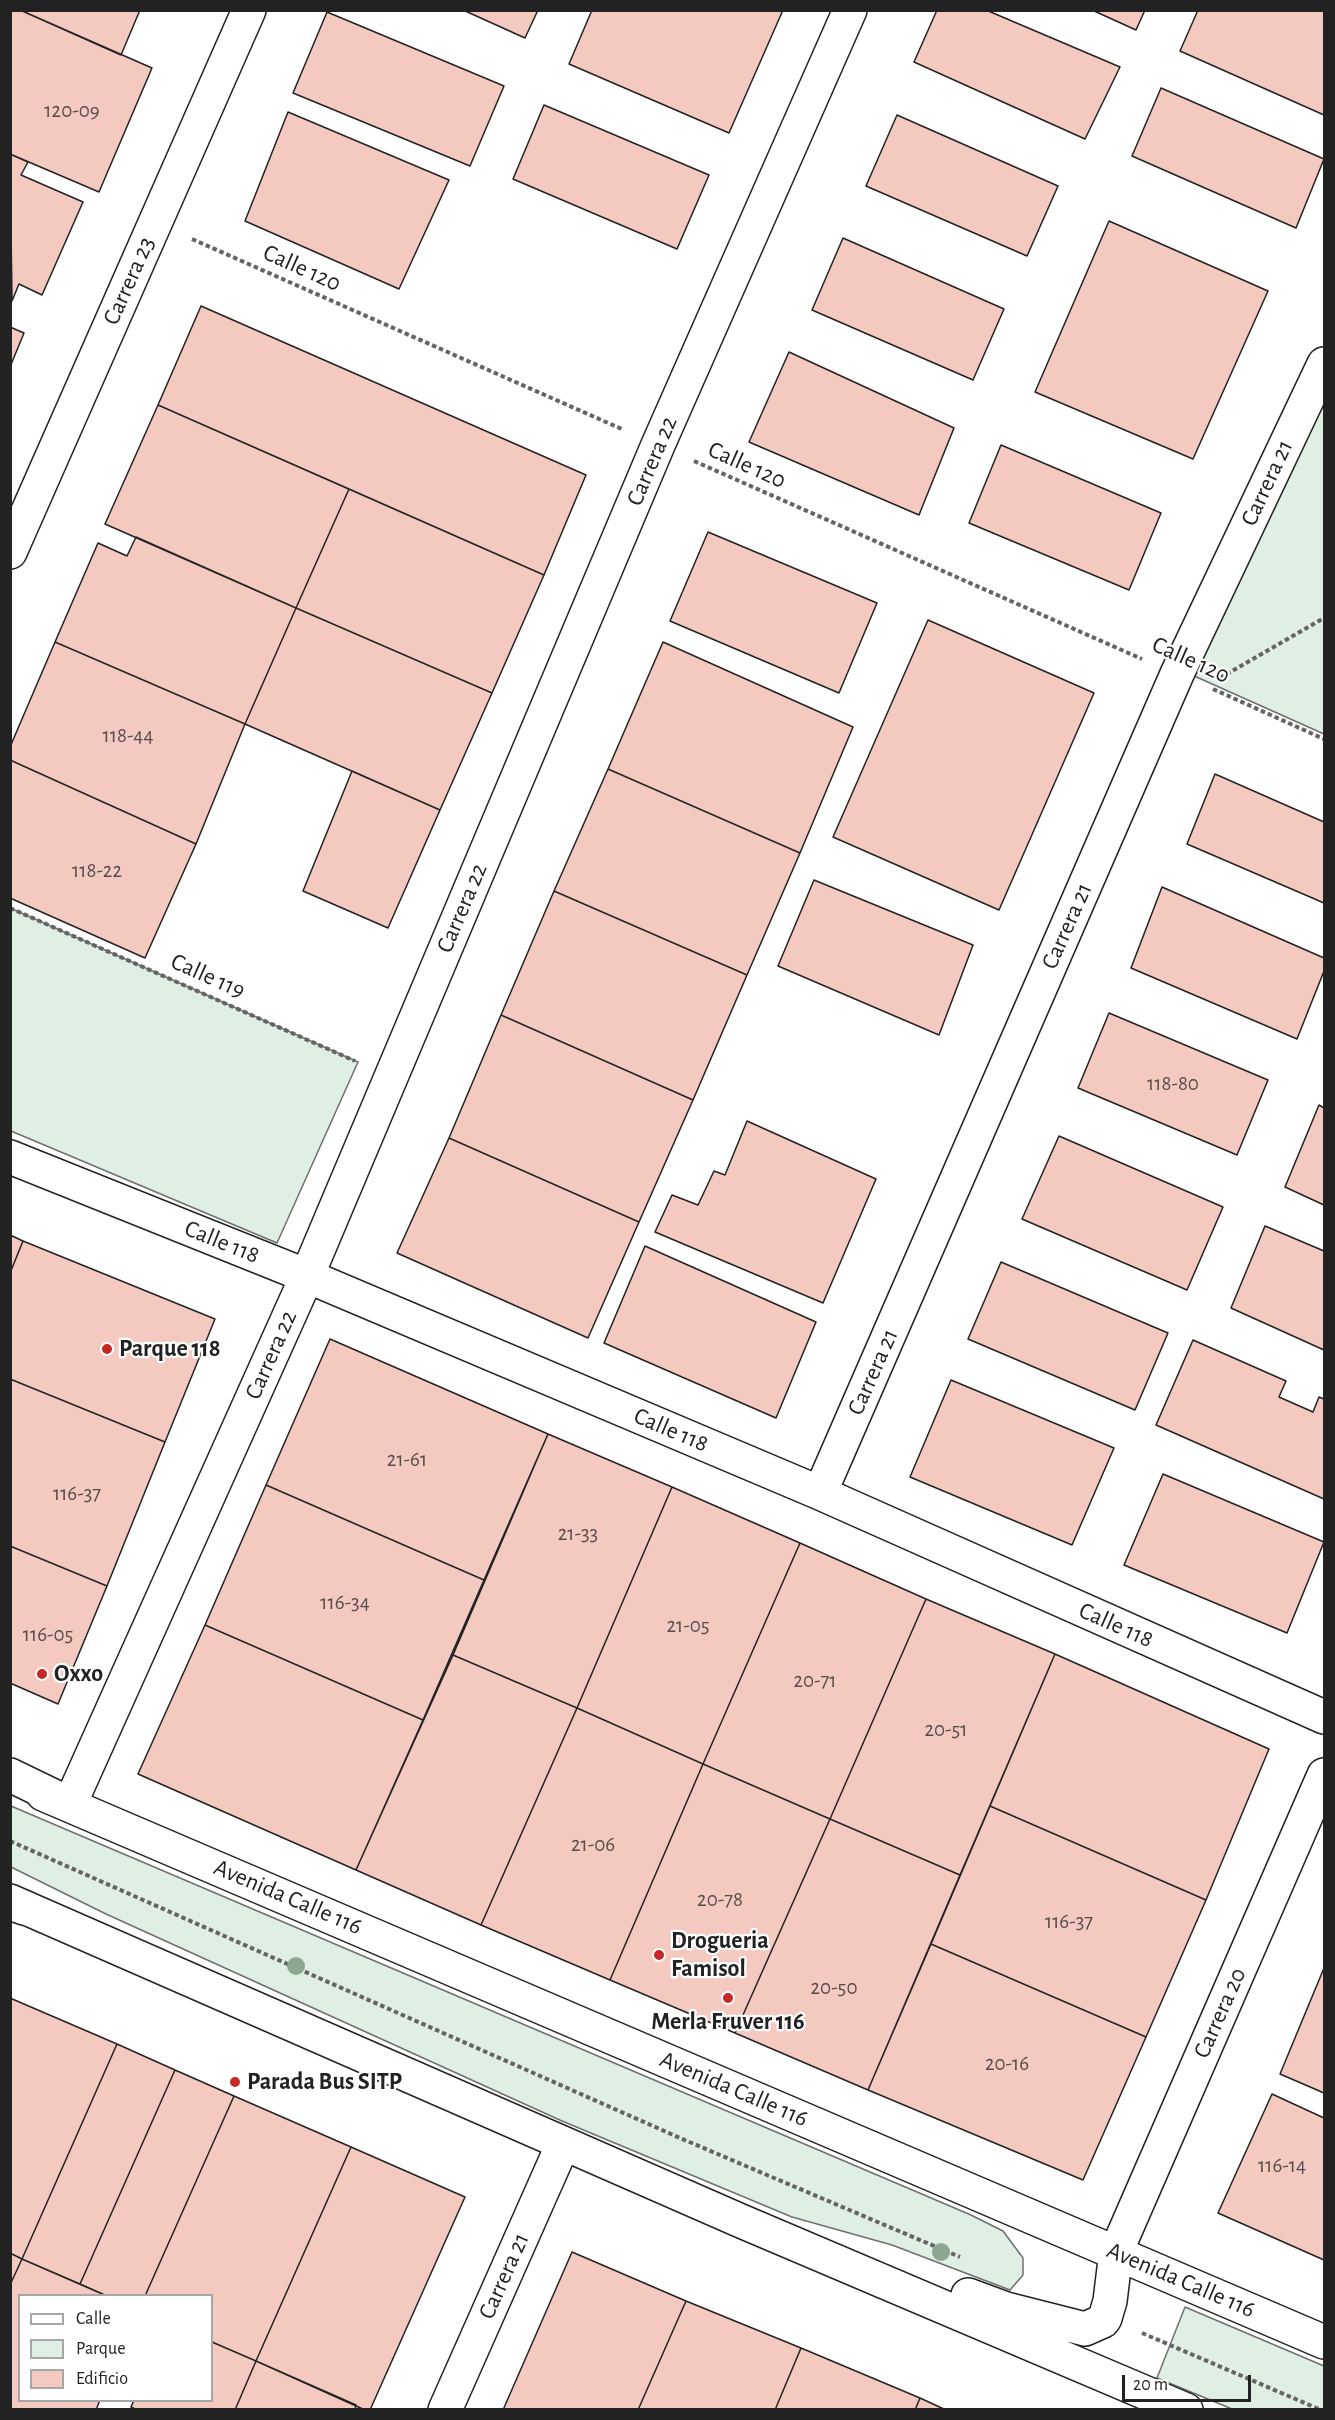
<!DOCTYPE html>
<html>
<head>
<meta charset="utf-8">
<style>
  body { margin:0 }
  #map { position:relative; width:1335px; height:2420px; overflow:hidden; background:#fff; font-family:"Alegreya Sans",sans-serif }
  canvas { display:block }
  .frame { position:absolute; inset:0; border:12px solid #222; pointer-events:none }
  .legend { position:absolute; left:18px; top:2294px; width:195px; height:108px; box-sizing:border-box; background:#fff; border:2px solid #a7a7a7; margin:0; padding:8px 10px; list-style:none; font-size:18px; color:#222 }
  .legend li { display:flex; align-items:center; gap:12px; height:30px }
  .legend b { width:30px; border:2px solid #a7a7a7 }
  .scale { position:absolute; left:1122px; top:2375px; width:129px; height:27px; box-sizing:border-box; border:3px solid #222; border-top:0; padding-left:8px; font-size:18px; line-height:21px; white-space:nowrap; color:#222; -webkit-text-stroke:4px #fff; paint-order:stroke }
</style>
</head>
<body>
<div id="map">
<canvas width="1335" height="2420"></canvas>
<div class="frame"></div>
<ul class="legend">
<li><b style="height:8px;background:#fff"></b>Calle</li>
<li><b style="height:16px;background:#e0efe3"></b>Parque</li>
<li><b style="height:16px;background:#f3c9c0"></b>Edificio</li>
</ul>
<div class="scale">20 m</div>
</div>
<script>
const c = document.querySelector('canvas').getContext('2d');
c.lineJoin = 'round';
function paint(path, color) {
  c.fillStyle = color;
  c.fill(path, 'evenodd');
}
function toPath(rows) {
  const path = new Path2D();
  for (const r of rows) {
    path.moveTo(r[0], r[1]);
    for (let i = 2; i < r.length; i += 2) path.lineTo(r[i], r[i + 1]);
  }
  return path;
}
function strokePath(path, color, width, dash) {
  c.strokeStyle = color;
  c.lineWidth = width;
  c.lineCap = dash ? 'butt' : 'round';
  c.setLineDash(dash || []);
  c.stroke(path);
}
function write(font, color, halo, rows, align = 'center') {
  c.font = font + ' "Alegreya Sans",sans-serif';
  c.lineWidth = 4.5;
  c.setLineDash([]);
  c.textBaseline = 'middle';
  c.strokeStyle = halo;
  c.fillStyle = color;
  for (const [text, x, y, turn = 0] of rows) {
    c.save();
    c.translate(x, y);
    c.rotate((+turn || 0) * Math.PI / 180);
    c.textAlign = isNaN(turn) ? turn : align;
    if (halo) c.strokeText(text, 0, 0);
    c.fillText(text, 0, 0);
    c.restore();
  }
}
const green = toPath([
  [1324,391,1324,734,1192,675,1324,391],
  [10,908,358,1062,277,1243,11,1131,10,908],
  [11,1806,971,2215,1003,2231,1023,2258,1023,2275,1010,2290,892,2245,792,2217,562,2121,106,1914,11,1867,11,1806],
  [1185,2307,1324,2366,1324,2409,1232,2409,1157,2378,1185,2307]
]);
paint(green, '#e0efe3');
strokePath(green, '#6f6f6f', 1.5);
const building = toPath([
  [10,10,20,10,152,68,99,192,10,154,10,10],
  [20,10,140,10,121,55,20,10],
  [463,10,538,10,525,38,463,10],
  [592,10,783,10,729,133,569,64,592,10],
  [937,10,986,10,1120,67,1085,139,914,62,937,10],
  [1092,10,1145,10,1136,30,1092,10],
  [1198,10,1324,10,1324,115,1180,51,1198,10],
  [327,12,504,86,470,166,293,93,327,12],
  [1161,88,1324,159,1296,228,1132,156,1161,88],
  [544,105,709,175,677,249,513,179,544,105],
  [288,112,449,180,399,289,245,221,288,112],
  [897,115,1058,186,1027,256,866,186,897,115],
  [10,154,28,162,21,175,83,202,42,295,19,284,12,301,10,154],
  [1109,221,1268,291,1193,459,1035,392,1109,221],
  [843,238,1004,309,973,380,812,310,843,238],
  [201,306,586,475,544,575,158,405,201,306],
  [10,327,24,333,10,367,10,327],
  [789,352,954,428,919,515,749,442,789,352],
  [158,405,349,489,296,608,105,524,158,405],
  [1001,445,1161,513,1129,590,969,523,1001,445],
  [349,489,544,575,492,693,296,608,349,489],
  [708,532,877,603,839,693,670,621,708,532],
  [136,537,296,608,245,724,55,642,98,543,127,556,136,537],
  [296,608,492,693,440,810,245,724,296,608],
  [928,620,1094,693,999,910,833,837,928,620],
  [55,642,245,724,196,844,10,760,10,747,55,642],
  [663,642,853,727,800,853,608,769,663,642],
  [10,760,196,844,145,958,10,898,10,760],
  [608,769,800,853,747,975,554,891,608,769],
  [352,771,440,810,388,928,303,891,352,771],
  [1215,774,1324,822,1324,903,1187,844,1215,774],
  [814,880,973,945,939,1035,778,966,814,880],
  [1162,887,1324,958,1324,971,1297,1039,1131,968,1162,887],
  [554,891,747,975,693,1100,501,1015,554,891],
  [1109,1013,1268,1080,1237,1155,1078,1088,1109,1013],
  [501,1015,693,1100,639,1222,449,1138,501,1015],
  [1319,1105,1324,1108,1324,1205,1285,1187,1319,1105],
  [747,1121,876,1179,823,1303,655,1232,672,1195,698,1205,714,1171,725,1175,747,1121],
  [1059,1136,1223,1207,1187,1290,1022,1219,1059,1136],
  [449,1138,639,1222,588,1338,397,1253,449,1138],
  [1265,1226,1324,1251,1324,1350,1231,1308,1265,1226],
  [10,1235,23,1241,10,1273,10,1235],
  [23,1241,215,1319,165,1442,10,1379,10,1273,23,1241],
  [645,1246,816,1322,776,1418,604,1343,645,1246],
  [1001,1262,1168,1333,1135,1410,968,1339,1001,1262],
  [330,1339,548,1434,484,1580,266,1485,330,1339],
  [1193,1340,1286,1381,1279,1397,1313,1412,1319,1397,1324,1399,1324,1499,1156,1425,1193,1340],
  [10,1379,165,1442,107,1586,10,1546,10,1379],
  [951,1380,1114,1448,1072,1545,910,1477,951,1380],
  [548,1434,672,1487,577,1708,453,1655,548,1434],
  [1163,1474,1324,1542,1287,1633,1124,1565,1163,1474],
  [266,1485,484,1580,423,1720,205,1625,266,1485],
  [672,1487,800,1543,703,1764,577,1708,672,1487],
  [800,1543,926,1599,830,1819,703,1764,800,1543],
  [10,1546,107,1586,58,1704,10,1683,10,1546],
  [926,1599,1055,1654,960,1875,830,1819,926,1599],
  [205,1625,423,1720,356,1870,138,1774,205,1625],
  [1055,1654,1269,1749,1206,1900,990,1806,1055,1654],
  [453,1655,577,1708,481,1925,356,1870,453,1655],
  [577,1708,703,1764,610,1980,481,1925,577,1708],
  [703,1764,830,1819,735,2033,610,1980,703,1764],
  [990,1806,1206,1900,1146,2037,931,1944,990,1806],
  [830,1819,960,1875,868,2090,735,2033,830,1819],
  [931,1944,1146,2037,1083,2180,868,2090,931,1944],
  [1324,1968,1324,2093,1280,2074,1324,1968],
  [10,1998,117,2044,22,2259,10,2253,10,1998],
  [117,2044,175,2070,80,2284,22,2259,117,2044],
  [175,2070,234,2096,145,2296,107,2296,80,2284,175,2070],
  [1272,2094,1324,2118,1324,2260,1218,2213,1272,2094],
  [234,2096,351,2147,256,2361,212,2342,212,2296,145,2296,234,2096],
  [351,2147,465,2197,370,2410,365,2410,256,2361,351,2147],
  [572,2252,686,2301,638,2410,503,2410,572,2252],
  [10,2253,22,2259,10,2285,10,2253],
  [22,2259,107,2296,20,2296,20,2400,100,2400,96,2410,10,2410,10,2285,22,2259],
  [686,2301,801,2348,775,2410,638,2410,686,2301],
  [212,2342,256,2361,235,2410,137,2410,131,2407,134,2400,212,2400,212,2342],
  [801,2348,920,2398,915,2410,775,2410,801,2348],
  [256,2361,356,2405,355,2410,235,2410,256,2361],
  [920,2398,946,2410,915,2410,920,2398]
]);
paint(building, '#f3c9c0');
strokePath(building, '#222', 1.5);
const minor = toPath([
  [10,552,249,10],
  [10,1157,307,1276,820,1493,1324,1717],
  [820,1493,1177,674,1324,364],
  [70,1804,307,1276,658,445,850,10],
  [1116,2252,1324,1775],
  [445,2410,563,2144]
]);
const major = toPath([
  [43,1794,1324,2342],
  [10,1901,741,2221,1186,2410],
  [968,2295,1006,2309,1085,2329,1103,2321,1105,2318,1110,2301,1116,2252]
]);
const highway = toPath([
  [10,1775,70,1804],
  [10,1903,24,1908]
]);
strokePath(minor, '#222', 36);
strokePath(major, '#222', 36);
strokePath(highway, '#222', 36);
strokePath(toPath([
  [192,239,624,430],
  [694,461,1142,659],
  [1220,678,1324,618],
  [1213,689,1324,739],
  [10,908,355,1061],
  [10,1841,680,2138,960,2257],
  [1142,2333,1321,2410]
]), '#646464', 4, [4.5, 3]);
strokePath(minor, '#fff', 33);
strokePath(major, '#fff', 33);
strokePath(highway, '#fff', 33);
c.fillStyle = '#8da692';
for (const [x, y] of [
  [296,1966],
  [941,2252]
]) {
  c.beginPath();
  c.arc(x, y, 9, 0, 2 * Math.PI);
  c.fill();
}
for (const [x, y, r, color] of [
  [107,1349,6,"#c62828"],
  [42,1674,6,"#c62828"],
  [659,1955,6,"#c62828"],
  [728,1998,6,"#c62828"],
  [235,2082,6,"#c62828"]
]) {
  const dot = new Path2D();
  dot.arc(x, y, r, 0, 2 * Math.PI);
  c.fillStyle = color;
  c.fill(dot);
  strokePath(dot, '#fff', 2);
}
write('21px', '#564c4a', null, [
  ["120-09",72,111],
  ["118-44",128,736],
  ["118-22",97,871],
  ["118-80",1173,1084],
  ["21-61",407,1460],
  ["116-37",77,1494],
  ["21-33",578,1534],
  ["116-34",345,1603],
  ["21-05",688,1626],
  ["116-05",48,1635],
  ["20-71",815,1681],
  ["20-51",946,1730],
  ["21-06",593,1845],
  ["20-78",720,1900],
  ["116-37",1069,1922],
  ["20-50",834,1988],
  ["20-16",1007,2064],
  ["116-14",1282,2166]
]);
write('24px', '#222', '#fff', [
  ["Calle 120",302,268,24],
  ["Carrera 23",129,281,-66],
  ["Carrera 22",652,461,-67],
  ["Calle 120",747,465,24],
  ["Carrera 21",1267,483,-65],
  ["Calle 120",1191,660,24],
  ["Carrera 22",462,908,-67],
  ["Carrera 21",1067,926,-66],
  ["Calle 119",208,976,24],
  ["Calle 118",222,1242,22],
  ["Carrera 22",271,1355,-66],
  ["Carrera 21",873,1372,-66],
  ["Calle 118",671,1430,23],
  ["Calle 118",1116,1625,24],
  ["Avenida Calle 116",288,1897,23],
  ["Carrera 20",1220,2013,-66],
  ["Avenida Calle 116",734,2089,23],
  ["Carrera 21",504,2276,-66],
  ["Avenida Calle 116",1181,2280,23]
]);
write('bold 24px', '#222', '#fff', [
  ["Parque 118",119,1349],
  ["Oxxo",54,1674],
  ["Drogueria",671,1941],
  ["Famisol",671,1969],
  ["Merla Fruver 116",728,2022,"center"],
  ["Parada Bus SITP",247,2082]
], 'left');
</script>
</body>
</html>
